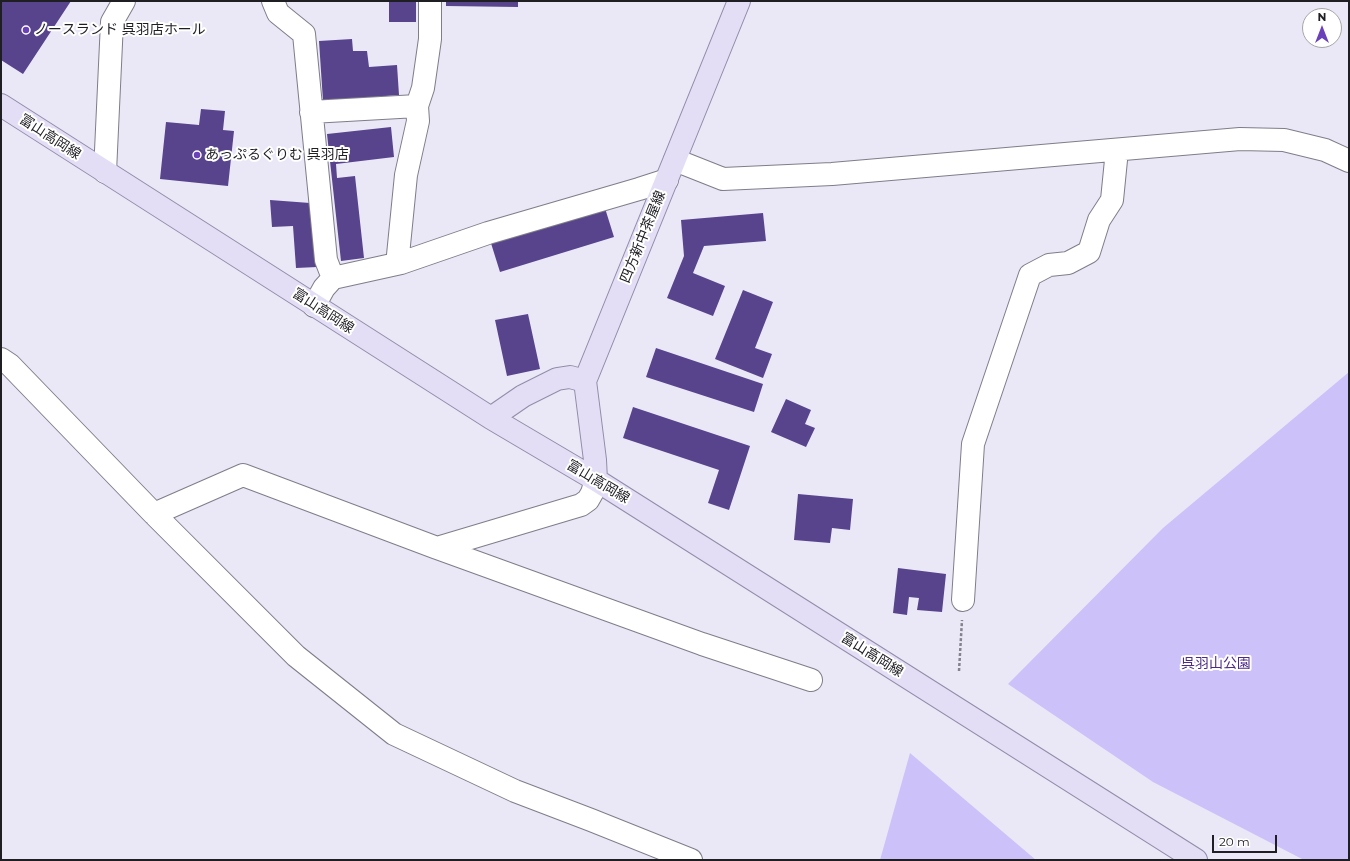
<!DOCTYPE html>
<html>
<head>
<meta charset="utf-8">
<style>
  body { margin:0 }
  #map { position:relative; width:1350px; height:861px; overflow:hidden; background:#eae8f6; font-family:Montserrat,sans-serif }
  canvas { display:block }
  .frame { position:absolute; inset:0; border:2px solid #1f1e23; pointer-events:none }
  .north { position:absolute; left:1302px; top:8px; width:40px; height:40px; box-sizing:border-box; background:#fff; border:1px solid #a5a5a7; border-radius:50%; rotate:0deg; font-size:11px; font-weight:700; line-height:16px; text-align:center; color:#1f1e23 }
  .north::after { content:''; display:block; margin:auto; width:14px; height:18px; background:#6a41b9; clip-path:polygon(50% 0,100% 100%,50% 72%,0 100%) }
  .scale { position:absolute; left:1212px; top:835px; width:65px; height:18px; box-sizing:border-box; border:2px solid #1f1e23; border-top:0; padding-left:5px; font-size:12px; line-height:14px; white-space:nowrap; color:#1f1e23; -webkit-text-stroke:3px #fff; paint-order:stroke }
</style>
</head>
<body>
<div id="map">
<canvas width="1350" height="861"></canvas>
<div class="frame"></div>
<div class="north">N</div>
<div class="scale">20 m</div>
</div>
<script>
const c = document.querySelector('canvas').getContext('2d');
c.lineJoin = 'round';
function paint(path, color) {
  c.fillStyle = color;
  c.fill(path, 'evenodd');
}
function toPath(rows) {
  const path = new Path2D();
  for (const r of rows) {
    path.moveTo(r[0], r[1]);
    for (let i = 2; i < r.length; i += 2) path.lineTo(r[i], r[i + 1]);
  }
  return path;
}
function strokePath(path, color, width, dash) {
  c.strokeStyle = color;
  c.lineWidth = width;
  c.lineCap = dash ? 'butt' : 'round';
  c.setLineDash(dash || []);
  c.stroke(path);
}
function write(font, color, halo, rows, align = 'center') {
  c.font = font + ' Montserrat,"Noto Sans JP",sans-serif';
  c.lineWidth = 4;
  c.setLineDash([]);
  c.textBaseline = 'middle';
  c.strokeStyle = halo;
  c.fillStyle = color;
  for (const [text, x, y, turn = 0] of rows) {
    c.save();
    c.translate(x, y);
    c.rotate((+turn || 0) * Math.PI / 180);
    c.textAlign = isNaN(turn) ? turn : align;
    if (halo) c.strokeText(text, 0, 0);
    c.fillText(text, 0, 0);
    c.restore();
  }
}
paint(toPath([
  [1349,372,1349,860,1304,860,1153,782,1008,684,1163,528],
  [910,753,1036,860,880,860]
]), '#cdc1f9');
paint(toPath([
  [1,1,71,1,23,74,1,60],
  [389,1,416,1,416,22,389,22],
  [446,1,518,1,518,7,446,6],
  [352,39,353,51,367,51,369,67,397,65,399,95,323,101,319,41],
  [201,109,225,111,223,130,234,131,228,186,160,179,166,122,199,125],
  [391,127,394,157,336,164,337,178,355,176,364,258,341,261,327,134],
  [270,200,310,203,317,267,296,268,293,226,272,227],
  [604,205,614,237,500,272,490,240],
  [763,213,766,241,704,246,693,273,725,286,713,316,667,298,684,256,681,220],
  [743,290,773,302,755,348,772,354,763,378,715,359],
  [528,314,540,369,507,376,495,320],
  [656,348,763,384,754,412,646,377],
  [786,399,811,410,805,424,815,428,806,447,771,432],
  [633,407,750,446,729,510,708,503,719,470,623,438],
  [798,494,853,499,850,530,832,528,830,543,794,540],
  [898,568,946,574,942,612,917,610,919,598,909,597,907,615,893,613]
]), '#58438d');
const minor = toPath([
  [273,1,278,13,304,34,326,260,333,278,324,288,314,306],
  [311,112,417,106],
  [675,160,723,179,832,174,1240,139,1284,140,1325,150,1349,161],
  [105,172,112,22,124,1],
  [401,263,398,255,406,175,418,121,417,106,423,88,430,39,430,1],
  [333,278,401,263,488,233,639,189,667,180],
  [1,359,10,365,154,514,296,656,394,734,515,791,591,820,691,860],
  [154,514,243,475,437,548,581,505,588,500,592,493,596,480],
  [437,548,702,644,811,680],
  [963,600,973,444,1030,275,1049,265,1068,263,1089,252,1099,220,1112,200,1117,150]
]);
const major = toPath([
  [1,105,491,418,596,480,1196,860],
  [491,418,523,396,557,379,570,377,585,381],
  [596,480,595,460,585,381,739,1]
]);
strokePath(minor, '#7f7d89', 24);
strokePath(major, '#928ca8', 24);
strokePath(toPath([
  [959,671,962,620]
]), '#84838c', 2.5, [3, 2]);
strokePath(minor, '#fff', 22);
strokePath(major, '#e3def6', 22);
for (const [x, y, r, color] of [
  [26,30,4,"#6a41b9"],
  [197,155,4,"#6a41b9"]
]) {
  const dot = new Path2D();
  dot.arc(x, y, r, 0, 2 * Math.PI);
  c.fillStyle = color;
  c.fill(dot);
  strokePath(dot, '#fff', 1.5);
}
write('14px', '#1f1e23', '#fff', [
  ["ノースランド 呉羽店ホール",34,30],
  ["あっぷるぐりむ 呉羽店",205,155]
], 'left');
write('14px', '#1f1e23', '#fff', [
  ["富山高岡線",50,137,33],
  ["四方新中茶屋線",643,237,-68],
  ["富山高岡線",323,311,33],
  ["富山高岡線",598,482,31],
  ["富山高岡線",872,655,32]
]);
write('14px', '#4b2a88', '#fff', [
  ["呉羽山公園",1216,664]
]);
</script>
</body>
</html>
